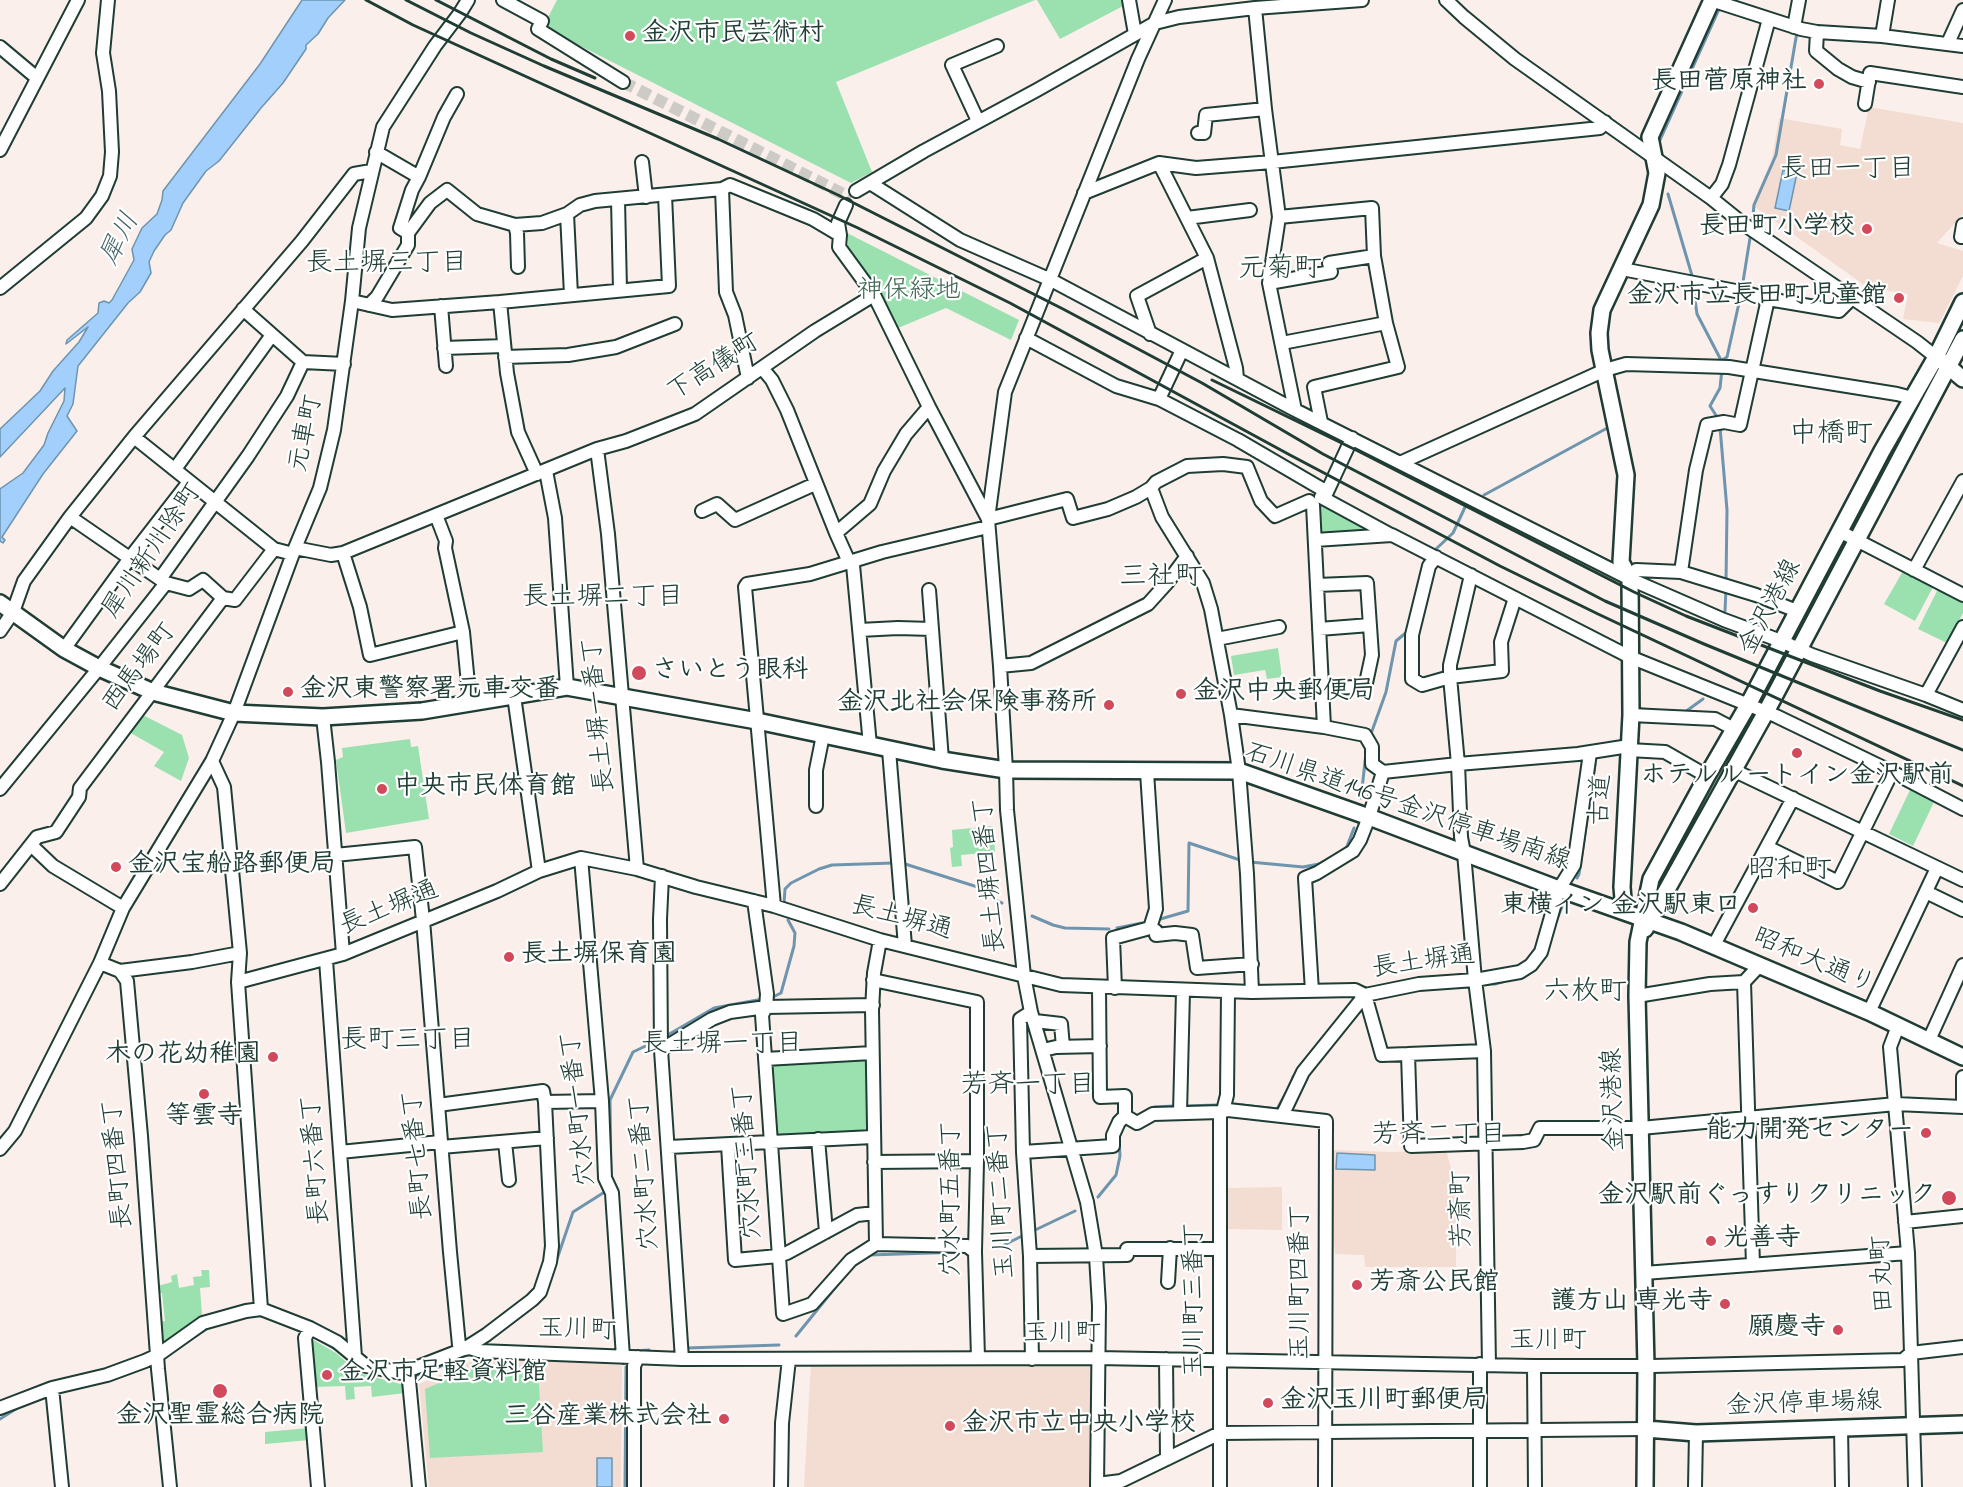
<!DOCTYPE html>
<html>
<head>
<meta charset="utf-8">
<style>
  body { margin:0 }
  canvas { display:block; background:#faefea }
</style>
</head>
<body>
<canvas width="1963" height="1487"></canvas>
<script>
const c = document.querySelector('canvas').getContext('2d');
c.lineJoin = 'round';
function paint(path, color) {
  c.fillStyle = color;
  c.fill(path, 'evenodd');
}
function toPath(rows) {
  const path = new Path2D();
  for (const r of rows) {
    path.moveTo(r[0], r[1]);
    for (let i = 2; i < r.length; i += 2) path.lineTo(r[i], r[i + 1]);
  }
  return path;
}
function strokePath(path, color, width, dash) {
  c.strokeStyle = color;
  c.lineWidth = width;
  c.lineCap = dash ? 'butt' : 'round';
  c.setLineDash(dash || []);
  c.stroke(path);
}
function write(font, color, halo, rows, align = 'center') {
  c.font = font + ' "Indie Flower","Klee One",sans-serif';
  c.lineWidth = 4.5;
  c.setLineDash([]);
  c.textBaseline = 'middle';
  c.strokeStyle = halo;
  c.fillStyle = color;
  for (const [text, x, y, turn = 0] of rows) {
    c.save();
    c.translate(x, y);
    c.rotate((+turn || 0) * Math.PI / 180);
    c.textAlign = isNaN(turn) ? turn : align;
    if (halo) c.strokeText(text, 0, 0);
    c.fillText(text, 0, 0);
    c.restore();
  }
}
paint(toPath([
  [1869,107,1963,123,1963,214,1937,243,1963,251,1963,276,1939,323,1903,319,1908,294,1867,287,1752,205,1772,159,1779,118,1842,129,1840,145,1860,149],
  [1334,1150,1390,1152,1446,1150,1454,1180,1456,1196,1456,1267,1365,1267,1364,1255,1335,1254,1331,1205],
  [1282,1187,1282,1230,1228,1229,1228,1188],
  [478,1358,622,1365,621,1487,429,1487,419,1384],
  [811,1364,1093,1364,1091,1487,804,1487]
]), '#f3dcd1');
paint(toPath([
  [557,0,1035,0,836,82,872,172,851,183,545,28,544,25],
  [1037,0,1124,0,1125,5,1060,39],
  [847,233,1019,320,1011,340,946,308,898,328,877,292,848,252],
  [1322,505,1367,527,1367,532,1322,534,1318,532,1316,517],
  [1903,571,1933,587,1915,621,1884,604],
  [1938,589,1963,602,1963,613,1947,643,1918,629],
  [1278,648,1282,677,1267,679,1265,670,1234,675,1231,656],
  [141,714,182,735,189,758,181,781,154,766,164,752,129,732],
  [410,739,411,747,418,746,429,819,346,833,336,760,343,757,342,748],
  [1910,790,1934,802,1913,846,1889,834],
  [993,826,995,852,961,855,962,866,952,867,950,848,953,847,952,830],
  [868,1059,869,1129,867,1132,779,1137,775,1134,771,1065,774,1062],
  [201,1270,209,1270,210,1287,200,1288,202,1315,168,1340,163,1341,159,1335,158,1322,165,1321,162,1293,155,1293,158,1286,172,1282,171,1276,177,1274,179,1288,194,1285,193,1277,202,1276],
  [310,1338,336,1353,359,1373,404,1385,405,1393,372,1397,371,1386,354,1387,355,1399,346,1400,345,1386,314,1387],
  [479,1366,538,1370,543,1452,430,1458,425,1389],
  [309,1428,310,1440,265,1444,265,1432]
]), '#9ae1af');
const water = toPath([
  [302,0,345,0,328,18,318,34,306,45,306,49,283,83,261,108,219,161,206,171,183,203,171,230,165,235,154,251,149,262,151,273,140,292,128,303,78,366,73,404,67,416,77,431,43,474,2,537,5,540,3,543,0,541,0,489,23,473,44,445,48,433,64,401,65,388,0,457,0,429,40,391,53,371,79,342,88,327,66,344,67,340,98,313,99,303,104,301,109,303,112,300,134,260,132,249,142,228,157,214,162,200,163,191,260,64,302,0],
  [1783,170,1797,173,1789,211,1775,208,1783,170],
  [1337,1153,1375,1155,1375,1170,1336,1169,1337,1153],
  [597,1458,612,1458,612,1487,597,1487,597,1458]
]);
paint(water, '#a3cffd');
strokePath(water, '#6e95ad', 1.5);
strokePath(toPath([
  [1660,140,1720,7],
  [1668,194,1693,279],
  [1752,226,1754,205,1776,155,1797,32],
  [1693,286,1697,314,1722,362],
  [1742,288,1751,232],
  [1722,360,1727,357,1741,294],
  [1719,420,1710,406,1720,388,1722,369],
  [1720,427,1727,510,1726,582],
  [1484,495,1611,426],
  [1436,549,1453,533,1466,505],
  [1725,611,1726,588],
  [1641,709,1654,710],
  [1685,712,1703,699],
  [1372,731,1386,692,1396,641,1408,631,1408,628],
  [1361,798,1366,753],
  [1346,849,1354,828],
  [1250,862,1303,867,1319,864,1330,858],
  [902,863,987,890,994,900,1002,903],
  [1577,878,1579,874,1595,764],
  [784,904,785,889,791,883,819,869,832,865,893,863],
  [1032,916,1053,925,1065,928,1109,929],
  [1157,920,1188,911,1189,843,1243,861],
  [1554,927,1563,904],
  [1117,928,1147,922],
  [1484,984,1495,984,1509,980],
  [771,998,781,993,794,946,795,933,788,920],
  [666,1036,714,1008,763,999],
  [1291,1085,1293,1077,1298,1070],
  [1234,1104,1277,1109,1286,1093],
  [1185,1106,1217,1105],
  [1148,1111,1154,1107,1174,1106],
  [611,1178,610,1100,633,1052,656,1041],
  [1098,1197,1116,1175,1120,1156,1119,1138,1124,1125,1129,1122],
  [1033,1231,1075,1211],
  [998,1248,1024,1235],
  [869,1255,962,1252],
  [556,1262,573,1212,603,1193],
  [796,1336,852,1267],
  [318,1339,337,1350,364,1371],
  [183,1344,213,1325],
  [687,1348,779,1345],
  [634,1351,649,1350],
  [122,1375,147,1366],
  [385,1376,405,1380],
  [411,1377,429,1371,469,1354],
  [0,1419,19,1407],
  [625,1487,626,1367]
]), '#6e95ad', 3);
strokePath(toPath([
  [623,82,851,198]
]), '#cecbc6', 12, [12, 6]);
const minor = toPath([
  [503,0,542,21,538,29,623,82],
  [1129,0,1135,34],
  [1446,0,1464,17,1515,59,1711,198,1742,223,1917,342,1936,357],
  [1711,0,1801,29,1817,32,1882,36,1963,46],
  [1255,8,1265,109,1279,217,1269,283,1295,410],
  [1794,27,1799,0],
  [1817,32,1816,51,1838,69,1852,77,1869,82],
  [1882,36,1888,0],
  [1948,43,1963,10],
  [0,47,37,78],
  [1865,104,1870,73,1963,87],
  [978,121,952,65,997,46],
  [1198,133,1204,133,1206,115,1265,109],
  [0,150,78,0],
  [376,152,419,177],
  [642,162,646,197],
  [1159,163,1207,258,1236,368,1237,378],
  [870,183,960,240,1051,280,1295,410,1630,579,1724,620,1781,641,1812,655,1926,695,1963,710],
  [722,189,730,185,813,219,840,235],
  [856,191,924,151,1037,90,1155,23,1179,17,1255,8,1362,0],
  [1084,193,1159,163,1196,168,1272,162,1600,128,1605,122],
  [1711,198,1722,184,1729,165,1769,19],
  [618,200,620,290],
  [846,205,838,223,840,235,839,247,874,295,929,407,988,519],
  [567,214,571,295],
  [1279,217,1372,208,1374,256,1386,323,1282,343],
  [1187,218,1250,210],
  [515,225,517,233,518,267],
  [1963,225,1961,237,1963,237],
  [408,233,430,203,447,190,477,214,515,225,542,223,567,214,580,205,595,201,722,189,726,292,735,315,748,378],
  [1622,269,1746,293,1768,299,1839,311,1852,298],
  [1269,283,1331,272,1329,263,1374,256],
  [0,288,86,218,102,196,110,176,112,152,109,91,103,53,108,0],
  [352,301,392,310,500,302,669,286,665,195],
  [500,302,507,373,518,432,537,474],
  [369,305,377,297,408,245,408,233,400,228,412,190,419,177,444,117,457,94],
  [441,306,446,366],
  [243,309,303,362],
  [1150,334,1137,296,1207,258],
  [1026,338,1116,386,1159,399,1238,440,1327,492],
  [444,348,504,346],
  [505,357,568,355,616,347,675,324],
  [762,368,772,380,787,410,836,533,849,562,853,565,870,745],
  [1159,399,1182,350],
  [1321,422,1314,387,1398,367,1386,323],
  [134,437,274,549],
  [597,449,608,534,637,869],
  [1402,462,1605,370,1626,364,1729,367,1897,394,1912,398],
  [175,469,272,335],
  [546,471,555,518,567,687],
  [1151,488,1162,517,1203,583,1211,609,1231,715,1239,771,1247,874,1252,992],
  [1321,497,1391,535],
  [1321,497,1327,492,1352,438],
  [702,511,717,504,735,520,815,484],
  [436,515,446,541,445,548,463,632,470,704],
  [70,517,160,579],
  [988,519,1067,499,1073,518,1108,509,1136,497,1151,488,1156,482,1187,466,1223,464,1247,467,1261,501,1275,516,1309,501,1313,505,1324,727],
  [1839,531,1963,595],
  [836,533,870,504,884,471,906,434,929,407],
  [1315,540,1392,535,1630,657,1776,716,1892,772,1963,809],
  [295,548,331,555,343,553,597,449,626,441,695,414,815,331,874,295],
  [343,553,360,607,370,655,463,632],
  [1436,557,1429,566,1412,635,1412,679,1422,685,1450,677,1502,671,1501,642,1515,598],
  [1914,570,1963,481],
  [1681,572,1696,470,1707,425,1724,422,1740,425,1768,299],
  [1471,575,1450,665,1450,677,1458,764,1461,837,1464,853,1475,980,1484,1051,1489,1365],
  [1630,579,1636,570,1681,572,1756,595,1797,611],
  [166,583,189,589,203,580,223,598],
  [1317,585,1367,583,1372,655,1366,683,1359,687,1322,688],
  [929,590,942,760],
  [1319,629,1370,625],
  [860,630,898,628,932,629],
  [0,631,13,612,24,581,70,517,134,437,302,241,354,174,371,171],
  [1217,639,1279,627],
  [64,649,130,558,189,482],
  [1000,666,1031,663,1148,604,1167,583,1187,556],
  [1926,695,1963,627],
  [514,696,539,871],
  [1231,715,1324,727,1365,735,1372,747,1372,764,1383,772],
  [1631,715,1715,719,1734,729],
  [323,717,328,762,343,954],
  [889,750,905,946],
  [1629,750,1665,752,1707,776],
  [212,761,224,787,240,953,238,982,261,1309],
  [1733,770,1963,880],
  [1383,772,1458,764,1578,754,1629,746],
  [0,789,99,668,166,583,160,579,248,456,287,396,303,362,344,364],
  [816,806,816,770,823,735],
  [31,845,53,866,123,908],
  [1767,847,1838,882,1892,772],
  [335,855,415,847,423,920,450,1252,459,1345,464,1349,486,1335,532,1300,540,1292,550,1262,552,1246,545,1102,543,1091,438,1105],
  [581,858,602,1101,605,1178,612,1193,623,1357],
  [662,876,660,919,661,1050,682,1359],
  [0,884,37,837,56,832,79,797,80,788,223,598,235,600,274,549,293,554],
  [1926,892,1963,910],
  [754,901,767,994,766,1007,762,1015,783,1314,812,1304,851,1260,876,1244,967,1246,975,1252],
  [774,906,745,587,747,584,810,574,882,552,988,527],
  [1150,927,1156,931,1156,935,1175,933,1192,935,1197,968,1252,964],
  [1714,945,1793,798],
  [326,960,355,1357],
  [100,963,120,971,192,962,240,953],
  [120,971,127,981,141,1136,158,1369,170,1487],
  [873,980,977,1002,977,1161,975,1252,978,1358],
  [238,982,343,954,497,891,539,871,581,858,637,869,696,887,774,906,880,940,1061,985,1252,992,1355,990,1365,995,1419,984,1475,980,1520,972,1531,965,1541,952,1559,889,1574,865,1590,753],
  [1099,988,1100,1097,1125,1096,1125,1116,1137,1123,1153,1114,1220,1112,1228,1110,1326,1121,1325,1487],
  [1115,988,1113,938,1150,928,1156,909,1147,772],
  [1312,991,1305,878,1317,873,1353,851,1360,840,1369,817,1383,772],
  [1365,995,1382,1055,1408,1054,1411,1146,1523,1142,1534,1140,1540,1128,1641,1128,1896,1104,1963,1107],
  [1637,996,1710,984,1744,982],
  [1031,1012,1020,1019,1023,1152,1030,1256,1032,1359],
  [1869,1012,1937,868],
  [1035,1021,1061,1024,1063,1047],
  [1898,1026,1890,1047,1908,1253,1915,1487],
  [1929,1040,1963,965],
  [661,1050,712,1019,730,1012,766,1007,873,1005],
  [1043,1050,1056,1047,1100,1046],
  [1408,1054,1484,1051],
  [765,1059,872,1053],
  [1963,1077,1963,1107],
  [545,1102,602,1101],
  [1223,1111,1227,1095,1228,992],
  [1220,1112,1220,1487],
  [1180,1113,1183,991],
  [1282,1116,1303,1072,1365,995],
  [818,1139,826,1232],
  [505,1142,509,1180],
  [728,1145,735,1260,778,1256,787,1253,857,1215,875,1213],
  [441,1147,547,1138],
  [669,1147,873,1137],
  [0,1149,15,1131,100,963,123,908,212,761,234,713,295,548,320,488,334,430,352,301,359,228,383,127,435,46,460,13,468,0],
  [340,1152,440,1142],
  [1023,1152,1113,1146,1113,1135,1119,1122,1125,1116],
  [874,1162,977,1161],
  [1905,1222,1963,1216],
  [876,1244,872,1010,874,973,880,940],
  [1030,1256,1127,1255,1127,1249,1219,1249],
  [1753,1265,1744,982,1759,966],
  [1644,1273,1908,1253],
  [1168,1282,1170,1248],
  [310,1328,305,1338,318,1487],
  [1166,1359,1167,1459],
  [1534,1366,1535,1487],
  [408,1370,419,1487],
  [52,1388,62,1487],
  [0,1408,52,1388,107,1375,145,1361,158,1355,203,1323,246,1311,261,1309,310,1328,337,1342,366,1366,402,1373,464,1349,470,1348,479,1351,682,1359,1097,1358,1534,1366,1652,1366,1903,1360,1911,1353,1963,1347],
  [1841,1428,1842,1487],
  [1097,1484,1121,1481,1220,1433,1646,1429],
  [634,1487,634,1366,638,1357],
  [781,1487,782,1423,789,1359],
  [1097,1487,1099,1306,1096,1256,1087,1202,1031,1012,1024,976,1007,810,1006,770,1000,666,988,519,1005,392,1138,59,1165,0],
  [1480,1487,1480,1364],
  [1695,1487,1696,1433]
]);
const major = toPath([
  [1943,362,1963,379],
  [0,603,64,649,99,668,153,692,234,713,323,717,422,711,567,687,757,721,942,760,1006,770,1239,771,1369,817,1559,889,1681,932,1869,1012,1963,1057],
  [1624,911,1622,887,1631,715,1630,579,1621,562,1626,475,1600,350,1599,333,1602,310,1651,205,1657,173,1650,137,1712,0],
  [1645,929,1766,712,1963,339],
  [1646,1429,1696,1433,1963,1424],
  [1645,1487,1646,1366,1637,996,1638,942,1651,879,1707,776,1748,705,1882,451,1936,357,1963,302]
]);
strokePath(minor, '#1f3d34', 16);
strokePath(major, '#1f3d34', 20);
strokePath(minor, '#fff', 12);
strokePath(major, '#fff', 15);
strokePath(toPath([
  [366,0,413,25,858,228,1010,303,1290,455,1500,566,1598,614,1963,786],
  [406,0,471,33,544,66,718,139,838,195,1063,309,1202,383,1323,454,1605,601,1704,644,1963,750],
  [436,0,551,59,595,78],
  [1212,380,1358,451,1634,592,1686,616,1880,691,1963,720]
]), '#1f3d34', 3);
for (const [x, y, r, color] of [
  [630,36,6,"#d1495b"],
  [1819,84,6,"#d1495b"],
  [1867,229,6,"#d1495b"],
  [1899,298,6,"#d1495b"],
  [639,673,8,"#d1495b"],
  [288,692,6,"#d1495b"],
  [1181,694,6,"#d1495b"],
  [1109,705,6,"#d1495b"],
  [1797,753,6,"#d1495b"],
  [382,789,6,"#d1495b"],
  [116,867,6,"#d1495b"],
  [1753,908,6,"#d1495b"],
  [509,957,6,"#d1495b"],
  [273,1057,6,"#d1495b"],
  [204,1094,6,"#d1495b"],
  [1926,1133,6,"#d1495b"],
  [1949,1198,8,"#d1495b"],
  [1711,1241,6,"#d1495b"],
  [1357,1285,6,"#d1495b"],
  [1725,1304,6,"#d1495b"],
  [1838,1330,6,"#d1495b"],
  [327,1375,6,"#d1495b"],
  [220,1391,8,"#d1495b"],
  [1268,1403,6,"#d1495b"],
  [724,1419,6,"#d1495b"],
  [950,1426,6,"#d1495b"]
]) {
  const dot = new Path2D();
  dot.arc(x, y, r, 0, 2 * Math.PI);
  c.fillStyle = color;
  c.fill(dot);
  strokePath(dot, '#fff', 2);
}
write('bold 26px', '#1f3d34', '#fff', [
  ["金沢市民芸術村",642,36],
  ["長田菅原神社",1807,84,"right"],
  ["長田町小学校",1855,229,"right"],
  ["金沢市立長田町児童館",1887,298,"right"],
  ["さいとう眼科",652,673],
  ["金沢東警察署元車交番",300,692],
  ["金沢中央郵便局",1193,694],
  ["金沢北社会保険事務所",1097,705,"right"],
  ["ホテルルートイン金沢駅前",1797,778,"center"],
  ["中央市民体育館",394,789],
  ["金沢宝船路郵便局",128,867],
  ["東横イン 金沢駅東口",1741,908,"right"],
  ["長土塀保育園",521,957],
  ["木の花幼稚園",261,1057,"right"],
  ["等雲寺",204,1119,"center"],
  ["能力開発センター",1914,1133,"right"],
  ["金沢駅前ぐっすりクリニック",1936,1198,"right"],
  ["光善寺",1723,1241],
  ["芳斎公民館",1369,1285],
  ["護方山 専光寺",1713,1304,"right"],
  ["願慶寺",1826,1330,"right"],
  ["金沢市足軽資料館",339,1375],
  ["金沢玉川町郵便局",1280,1403],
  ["金沢聖霊総合病院",220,1418,"center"],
  ["三谷産業株式会社",712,1419,"right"],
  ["金沢市立中央小学校",962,1426]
], 'left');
write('26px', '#3e6653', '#fff', [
  ["神保緑地",909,293]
]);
write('26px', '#1f3d34', '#fff', [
  ["下高儀町",715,369,-32],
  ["元車町",308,434,-78],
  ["犀川新川除町",154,552,-56],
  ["金沢港線",1772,608,-62],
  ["西馬場町",141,669,-53],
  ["長土塀一番丁",601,715,-95],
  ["古道",1603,800,-87],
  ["石川県道146号金沢停車場南線",1407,809,19],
  ["長土塀四番丁",992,875,-95],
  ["長土塀通",390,910,-22],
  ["長土塀通",901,920,15],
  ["昭和大通り",1813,963,23],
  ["長土塀通",1424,964,-8],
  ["金沢港線",1616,1100,-92],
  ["穴水町一番丁",581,1109,-96],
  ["長町七番丁",420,1155,-95],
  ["長町六番丁",318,1160,-94],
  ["穴水町三番丁",750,1162,-94],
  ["長町四番丁",120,1164,-95],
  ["穴水町二番丁",647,1173,-94],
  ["穴水町五番丁",954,1199,-90],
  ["玉川町二番丁",1004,1201,-93],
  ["芳斎町",1464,1209,-91],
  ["田丸町",1885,1274,-93],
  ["玉川町四番丁",1303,1282,-90],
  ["玉川町三番丁",1197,1300,-90],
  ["玉川町",577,1332,2],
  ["玉川町",1062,1336],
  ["玉川町",1548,1343],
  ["金沢停車場線",1804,1406,-2]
]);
write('27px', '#1f3d34', '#fff', [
  ["長田一丁目",1848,172],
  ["長土塀三丁目",387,266],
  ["長土塀二丁目",603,600],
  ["長町三丁目",408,1043],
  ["長土塀一丁目",722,1047],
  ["芳斉一丁目",1028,1088],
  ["芳斉二丁目",1439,1138]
]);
write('italic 27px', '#406266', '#fff', [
  ["犀川",122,240,-63]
]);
write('28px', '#1f3d34', '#fff', [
  ["元菊町",1280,271],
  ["中橋町",1831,436],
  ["三社町",1161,579],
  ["昭和町",1790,872],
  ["六枚町",1585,994]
]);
</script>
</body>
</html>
